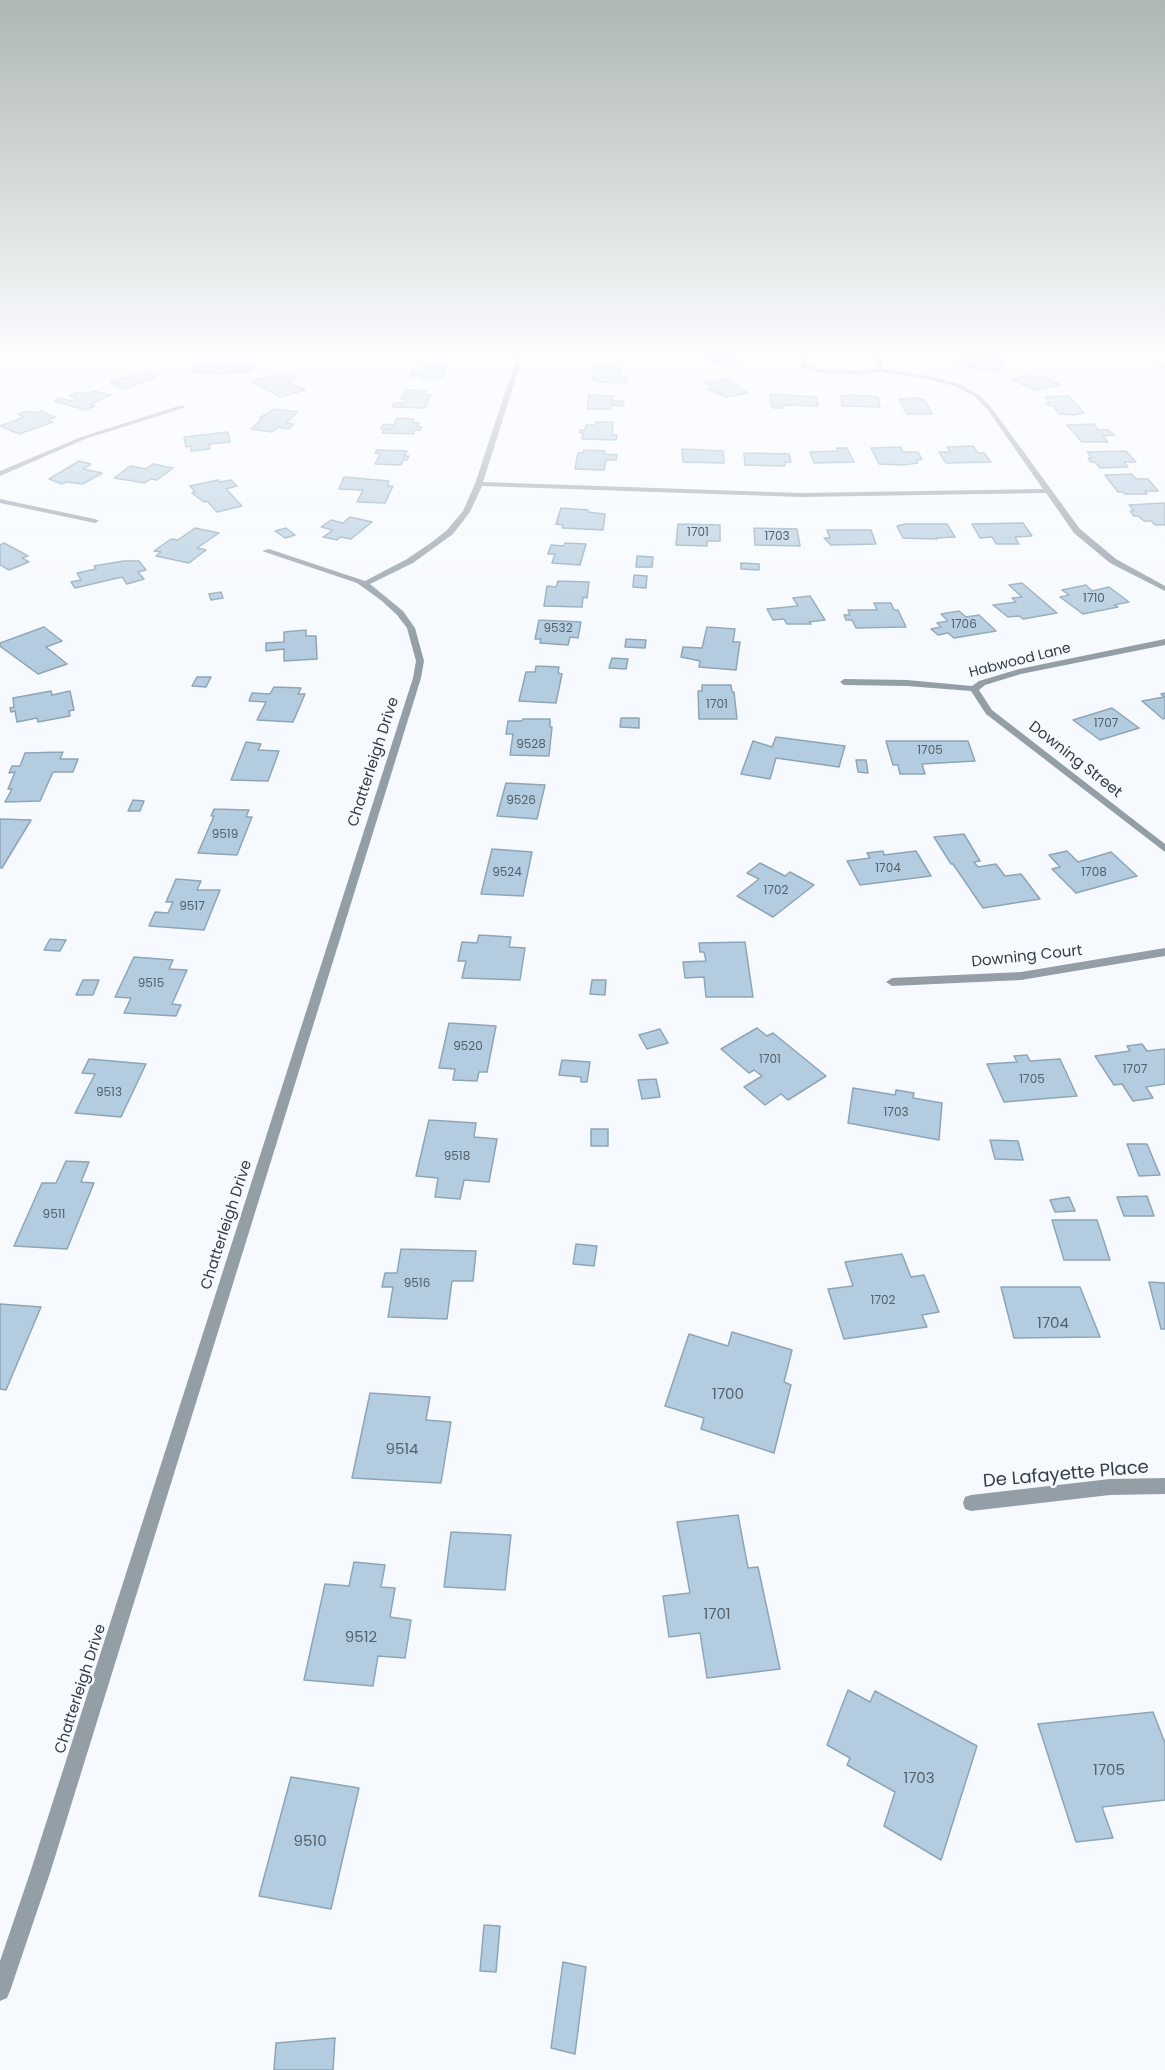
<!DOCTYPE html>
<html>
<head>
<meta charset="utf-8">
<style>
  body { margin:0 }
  canvas { display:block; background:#f6fafe }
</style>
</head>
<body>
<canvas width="1165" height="2070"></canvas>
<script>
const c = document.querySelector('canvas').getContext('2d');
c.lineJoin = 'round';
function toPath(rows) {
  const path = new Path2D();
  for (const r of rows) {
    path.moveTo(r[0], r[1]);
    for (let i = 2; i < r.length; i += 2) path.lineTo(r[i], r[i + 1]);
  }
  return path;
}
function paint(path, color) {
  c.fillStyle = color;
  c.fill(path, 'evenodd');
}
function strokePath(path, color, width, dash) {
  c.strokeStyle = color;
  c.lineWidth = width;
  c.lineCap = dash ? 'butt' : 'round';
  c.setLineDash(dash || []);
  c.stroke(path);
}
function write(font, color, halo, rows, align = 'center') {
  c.font = font + ' Poppins,sans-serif';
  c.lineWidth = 5;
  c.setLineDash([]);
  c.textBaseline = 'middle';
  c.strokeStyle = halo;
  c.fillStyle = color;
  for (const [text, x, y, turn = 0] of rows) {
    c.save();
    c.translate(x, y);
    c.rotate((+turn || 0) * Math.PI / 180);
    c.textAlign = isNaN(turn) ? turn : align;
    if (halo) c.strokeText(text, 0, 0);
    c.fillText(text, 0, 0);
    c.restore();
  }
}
paint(toPath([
  [1135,356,1142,356,1165,366,1165,370,1135,356]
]), '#f7bb66');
const building = toPath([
  [702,356,738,356,738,365,714,364,714,361,701,360,702,356],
  [965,357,978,360,982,357,1005,361,1001,364,1004,365,996,372,957,364,965,357],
  [198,364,256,365,251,372,215,374,193,372,198,364],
  [422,365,446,366,442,377,422,379,423,376,410,376,412,372,420,372,422,365],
  [595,367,620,368,619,376,627,376,626,383,596,382,597,379,592,379,595,367],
  [146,372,157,377,123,389,110,382,146,372],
  [276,375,279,377,289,375,295,379,288,380,291,382,288,383,306,390,280,397,252,381,276,375],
  [1031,375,1037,378,1045,377,1061,385,1034,390,1011,379,1031,375],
  [727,379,748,393,726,397,708,389,713,388,705,382,727,379],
  [405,390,427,391,425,395,431,395,425,408,392,407,394,403,404,403,406,399,401,399,405,390],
  [94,391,111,395,91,404,95,406,85,410,54,401,61,398,71,401,78,398,69,396,77,392,85,394,94,391],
  [770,394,816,397,818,406,783,405,783,408,772,408,770,394],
  [589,395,613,396,612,401,624,401,623,406,611,405,611,409,587,409,589,395],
  [854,395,878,397,880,407,842,406,841,396,854,395],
  [1069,396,1084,413,1074,415,1060,414,1053,406,1049,406,1046,403,1050,403,1045,397,1069,396],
  [916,398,925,400,932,414,907,414,899,399,916,398],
  [275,409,298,412,286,423,294,424,289,429,278,427,272,432,251,429,263,418,259,418,275,409],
  [28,411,35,413,41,411,55,417,48,420,53,422,19,434,0,426,24,417,18,414,28,411],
  [397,418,414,419,412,422,419,423,417,427,422,427,420,430,415,430,414,434,382,433,384,430,392,429,381,429,383,424,394,425,397,418],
  [596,422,613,422,612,435,617,435,616,440,582,439,583,433,580,433,580,430,585,430,586,425,595,425,596,422],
  [1094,424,1098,430,1109,430,1114,435,1103,436,1108,442,1082,442,1067,425,1094,424],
  [228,432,230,442,209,444,210,449,191,451,191,446,186,447,184,437,228,432],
  [973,446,978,453,984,453,991,462,946,463,939,452,951,452,947,447,973,446],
  [901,447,903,452,918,452,922,459,917,460,918,463,904,465,879,464,871,448,901,447],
  [837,448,847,448,854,462,814,463,810,452,838,451,837,448],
  [682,449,723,451,724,463,683,462,682,449],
  [377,450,407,451,404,456,409,456,407,460,403,460,401,465,375,464,380,454,375,453,377,450],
  [584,450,605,451,604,454,617,455,616,460,606,460,604,470,575,469,578,453,583,453,584,450],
  [1126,451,1136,462,1124,462,1128,467,1100,468,1095,462,1091,462,1088,458,1092,458,1087,452,1126,451],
  [744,453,789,454,791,462,785,462,785,466,745,465,744,453],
  [79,461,91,464,83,469,102,473,83,484,66,482,62,484,49,479,79,461],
  [153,464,173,468,157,480,151,479,145,483,114,478,130,466,146,469,153,464],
  [1132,474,1136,479,1148,479,1158,491,1145,491,1147,494,1125,494,1123,492,1118,492,1105,475,1132,474],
  [344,477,389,481,387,486,393,486,385,503,357,502,363,490,339,489,344,477],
  [218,480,220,482,231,480,237,486,226,489,242,506,217,512,207,501,204,502,192,493,195,492,190,486,218,480],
  [1165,503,1165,525,1155,525,1151,521,1144,521,1138,516,1134,516,1130,511,1134,511,1129,505,1165,503],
  [561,508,588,510,588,512,605,514,603,530,562,528,563,525,556,524,561,508],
  [350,517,372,522,351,539,341,537,337,540,323,537,333,530,321,527,331,520,343,523,350,517],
  [1023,523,1032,536,1015,537,1019,544,996,544,992,537,980,538,972,524,1023,523],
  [678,524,720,525,720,541,707,541,707,546,676,545,678,524],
  [905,524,947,524,955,537,936,538,937,539,903,538,897,526,905,524],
  [195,528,219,533,197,548,206,550,189,563,156,556,161,552,154,551,171,539,178,540,195,528],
  [286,528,295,535,285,538,275,531,286,528],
  [754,528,797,529,800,546,755,545,754,528],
  [827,530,871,530,876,544,831,545,824,538,830,538,827,530],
  [4,543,28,556,22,558,29,562,9,570,0,565,0,545,4,543],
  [565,543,586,544,580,565,552,563,555,554,548,554,551,545,564,546,565,543],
  [637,556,653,557,652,567,636,567,637,556],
  [124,561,139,561,146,570,138,572,144,579,127,584,122,577,75,588,71,582,81,580,77,573,96,569,94,566,124,561],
  [741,563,759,564,759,570,741,569,741,563],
  [634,575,647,576,646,588,633,587,634,575],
  [558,581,589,582,587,598,583,597,582,607,544,606,547,586,556,587,558,581],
  [1022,583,1057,613,1023,619,1019,616,1008,617,993,605,1016,602,1012,598,1022,597,1009,585,1022,583],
  [1086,585,1092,591,1109,587,1129,602,1114,605,1118,607,1083,614,1060,597,1069,595,1062,590,1086,585],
  [221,592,223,598,211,600,209,594,221,592],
  [810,596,825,620,809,622,811,624,787,624,784,619,773,620,767,609,798,606,793,598,810,596],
  [874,603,891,603,894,610,898,610,906,627,856,628,852,620,846,620,844,615,850,615,848,610,877,610,874,603],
  [959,611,966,617,979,615,996,631,954,638,948,633,938,635,931,629,941,627,937,623,948,621,941,614,959,611],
  [539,620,581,622,578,638,570,637,568,645,540,643,541,639,535,639,539,620],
  [44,627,62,641,46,647,67,664,38,674,0,646,0,643,44,627],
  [707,627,735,629,733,642,740,642,736,670,699,667,700,661,681,657,683,647,702,648,707,627],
  [306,630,306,636,316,636,317,659,284,661,284,649,266,651,266,643,284,642,284,632,306,630],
  [626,639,646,640,645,648,625,647,626,639],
  [612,658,628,659,626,669,609,668,612,658],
  [536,666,559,667,558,673,562,674,556,703,519,701,526,672,535,672,536,666],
  [197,677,211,677,206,687,192,686,197,677],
  [702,685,731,685,732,692,734,692,737,719,699,719,698,691,702,691,702,685],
  [274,687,301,688,298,694,305,694,293,722,257,720,266,702,249,701,252,693,270,694,274,687],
  [51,691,52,695,70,691,74,710,69,711,70,716,38,722,37,718,17,722,15,711,11,712,10,708,14,707,13,698,51,691],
  [1165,693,1165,718,1163,719,1142,701,1164,697,1161,694,1165,693],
  [1112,708,1139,728,1100,740,1073,720,1112,708],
  [621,718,639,718,639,728,620,727,621,718],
  [523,719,550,719,550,727,552,727,549,756,510,755,513,734,506,734,508,721,522,721,523,719],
  [776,737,845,746,839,767,776,758,770,779,741,774,753,741,772,747,776,737],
  [886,741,968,741,975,761,922,764,925,774,900,774,898,765,893,765,886,741],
  [246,742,261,744,258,750,279,751,268,781,231,780,246,742],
  [63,752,60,759,78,759,73,772,53,772,40,801,5,802,12,789,8,789,15,772,9,773,12,766,20,766,25,753,63,752],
  [856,760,866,760,868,773,858,772,856,760],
  [506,783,545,785,537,819,497,816,506,783],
  [133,800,144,801,140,811,128,811,133,800],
  [214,809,249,810,246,817,252,817,237,855,198,853,214,816,211,816,214,809],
  [0,819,31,820,2,868,0,868,0,819],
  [964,834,980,861,974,862,978,867,996,864,1005,876,1021,874,1040,899,983,908,953,864,951,864,934,837,964,834],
  [492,849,532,852,523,896,481,894,492,849],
  [883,851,884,855,916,851,931,876,860,885,847,861,870,858,867,853,883,851],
  [1067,851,1078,862,1111,852,1137,876,1076,893,1052,869,1060,867,1049,855,1067,851],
  [760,863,785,876,790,872,814,885,773,917,737,896,759,879,747,873,760,863],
  [176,879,201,881,197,890,220,890,204,930,149,926,155,912,168,913,173,902,166,902,176,879],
  [479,935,511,937,509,947,525,948,520,980,462,978,466,961,458,961,462,942,477,943,479,935],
  [50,939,66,940,60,951,44,950,50,939],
  [745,942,753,997,706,997,704,977,685,978,683,962,706,961,704,952,700,952,699,943,745,942],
  [134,957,173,960,169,969,187,970,172,1004,181,1005,176,1016,124,1013,131,998,115,997,134,957],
  [83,980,99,980,93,995,76,995,83,980],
  [592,980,606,980,605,995,590,994,592,980],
  [449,1023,496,1026,487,1072,479,1072,477,1081,453,1080,455,1069,439,1068,449,1023],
  [757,1028,767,1036,773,1033,826,1076,788,1100,781,1094,765,1105,744,1087,762,1076,754,1070,749,1073,721,1049,757,1028],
  [660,1029,668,1043,647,1049,639,1035,660,1029],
  [1142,1044,1147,1051,1165,1049,1165,1084,1146,1087,1153,1098,1133,1101,1122,1084,1114,1085,1095,1056,1130,1051,1127,1046,1142,1044],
  [1027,1055,1030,1061,1060,1059,1077,1096,1004,1102,987,1064,1017,1062,1014,1056,1027,1055],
  [89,1059,146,1064,121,1117,75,1113,95,1074,82,1073,89,1059],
  [562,1060,590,1062,587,1082,581,1082,581,1077,559,1075,562,1060],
  [656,1079,660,1097,642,1099,638,1080,656,1079],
  [853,1088,895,1095,896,1090,914,1093,913,1098,942,1103,939,1140,848,1123,853,1088],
  [429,1120,476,1123,474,1137,497,1139,489,1182,464,1180,460,1199,435,1197,438,1178,416,1176,429,1120],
  [591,1129,608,1129,608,1146,591,1146,591,1129],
  [990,1140,1018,1141,1023,1160,995,1159,990,1140],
  [1127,1144,1147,1144,1160,1175,1139,1176,1127,1144],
  [66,1161,89,1162,81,1182,94,1183,67,1249,14,1246,42,1183,56,1183,66,1161],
  [1147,1196,1154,1216,1124,1216,1117,1197,1147,1196],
  [1069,1197,1075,1211,1055,1212,1050,1200,1069,1197],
  [1052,1220,1097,1220,1110,1260,1064,1260,1052,1220],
  [576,1244,597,1246,594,1266,573,1264,576,1244],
  [401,1249,476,1251,473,1281,452,1281,447,1319,388,1317,393,1287,382,1287,385,1273,397,1273,401,1249],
  [902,1254,911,1277,924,1275,939,1312,922,1315,927,1327,844,1339,828,1289,853,1286,845,1262,902,1254],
  [1149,1282,1165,1283,1165,1329,1161,1329,1149,1282],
  [1001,1287,1080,1287,1100,1337,1014,1338,1001,1287],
  [0,1304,41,1307,6,1390,0,1389,0,1304],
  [732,1332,792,1350,784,1382,791,1385,774,1453,701,1429,704,1418,665,1406,689,1334,728,1346,732,1332],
  [370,1393,430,1397,426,1420,451,1422,441,1483,352,1478,370,1393],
  [738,1515,748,1568,758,1567,780,1669,707,1678,700,1633,669,1637,663,1596,690,1593,677,1522,738,1515],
  [451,1532,511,1535,505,1590,444,1587,451,1532],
  [354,1562,385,1565,381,1587,395,1588,390,1617,411,1620,405,1658,378,1656,373,1686,304,1680,325,1584,349,1586,354,1562],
  [848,1690,870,1702,875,1691,977,1746,941,1860,884,1826,895,1792,847,1765,850,1758,827,1745,848,1690],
  [1153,1712,1165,1743,1165,1800,1102,1807,1113,1838,1076,1842,1038,1724,1153,1712],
  [291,1777,359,1788,331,1909,259,1896,291,1777],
  [484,1925,500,1926,496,1972,480,1971,484,1925],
  [563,1962,586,1967,575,2054,551,2048,563,1962],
  [335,2038,333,2070,274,2070,276,2043,335,2038]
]);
paint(building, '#b4ccdf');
strokePath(building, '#8ea5b7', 1.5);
paint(toPath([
  [517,356,523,356,483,482,801,493,1043,489,987,409,974,396,955,386,931,380,880,372,858,375,819,373,801,367,797,356,803,356,806,365,820,369,858,371,877,369,873,356,879,356,883,369,934,377,959,384,978,394,991,407,1080,529,1116,559,1165,586,1165,591,1110,563,1074,533,1046,493,801,497,482,486,470,512,453,534,413,563,370,584,403,611,415,628,424,661,421,678,50,1873,10,1991,7,1998,0,2001,0,1961,30,1873,413,678,416,661,407,628,397,615,382,601,357,583,262,551,269,549,365,581,407,559,432,542,447,530,463,511,475,484,517,356],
  [182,405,185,407,184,408,85,439,0,476,0,471,81,437,182,405],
  [0,499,95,519,99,521,95,523,0,503,0,499],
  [1165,639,1165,645,1021,674,985,685,979,690,992,710,1165,844,1165,852,986,714,971,691,907,686,844,685,840,682,844,679,907,680,972,686,979,681,1019,669,1165,639],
  [1165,948,1165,956,1021,980,892,986,886,982,892,978,1021,972,1165,948],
  [1165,1478,1165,1494,1110,1495,971,1511,965,1509,963,1503,965,1497,971,1495,1110,1479,1165,1478]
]), '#949ea7');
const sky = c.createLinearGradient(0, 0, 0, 646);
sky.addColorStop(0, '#aeb7b4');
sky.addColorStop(0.55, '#fbfdff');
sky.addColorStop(1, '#fbfdff00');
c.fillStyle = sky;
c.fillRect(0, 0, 1165, 646);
write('12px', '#53616c', null, [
  ["1701",698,533],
  ["1703",777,537],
  ["1710",1094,599],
  ["1706",964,625],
  ["9532",558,629],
  ["1701",717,705],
  ["1707",1106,724],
  ["9528",531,745],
  ["1705",930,751],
  ["9526",521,801],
  ["9519",225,835],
  ["1704",888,869],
  ["9524",507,873],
  ["1708",1094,873],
  ["1702",776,891],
  ["9517",192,907],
  ["9515",151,984],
  ["9520",468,1047],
  ["1701",770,1060],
  ["1707",1135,1070],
  ["1705",1032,1080],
  ["9513",109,1093],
  ["1703",896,1113],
  ["9518",457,1157],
  ["9511",54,1215],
  ["9516",417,1284],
  ["1702",883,1301]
]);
write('14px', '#333d45', '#f6fafe', [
  ["Habwood Lane",1020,661,-14]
]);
write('15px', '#333d45', '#f6fafe', [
  ["Downing Street",1075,760,38],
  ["Chatterleigh Drive",374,762,-72],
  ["Downing Court",1027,957,-6],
  ["Chatterleigh Drive",227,1225,-72],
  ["Chatterleigh Drive",81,1689,-72]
]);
write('15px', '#53616c', null, [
  ["1704",1053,1324],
  ["1700",728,1395],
  ["9514",402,1450],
  ["1701",717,1615],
  ["9512",361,1638],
  ["1705",1109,1771],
  ["1703",919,1779],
  ["9510",310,1842]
]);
write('18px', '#333d45', '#f6fafe', [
  ["De Lafayette Place",1066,1475,-5]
]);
</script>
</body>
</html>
